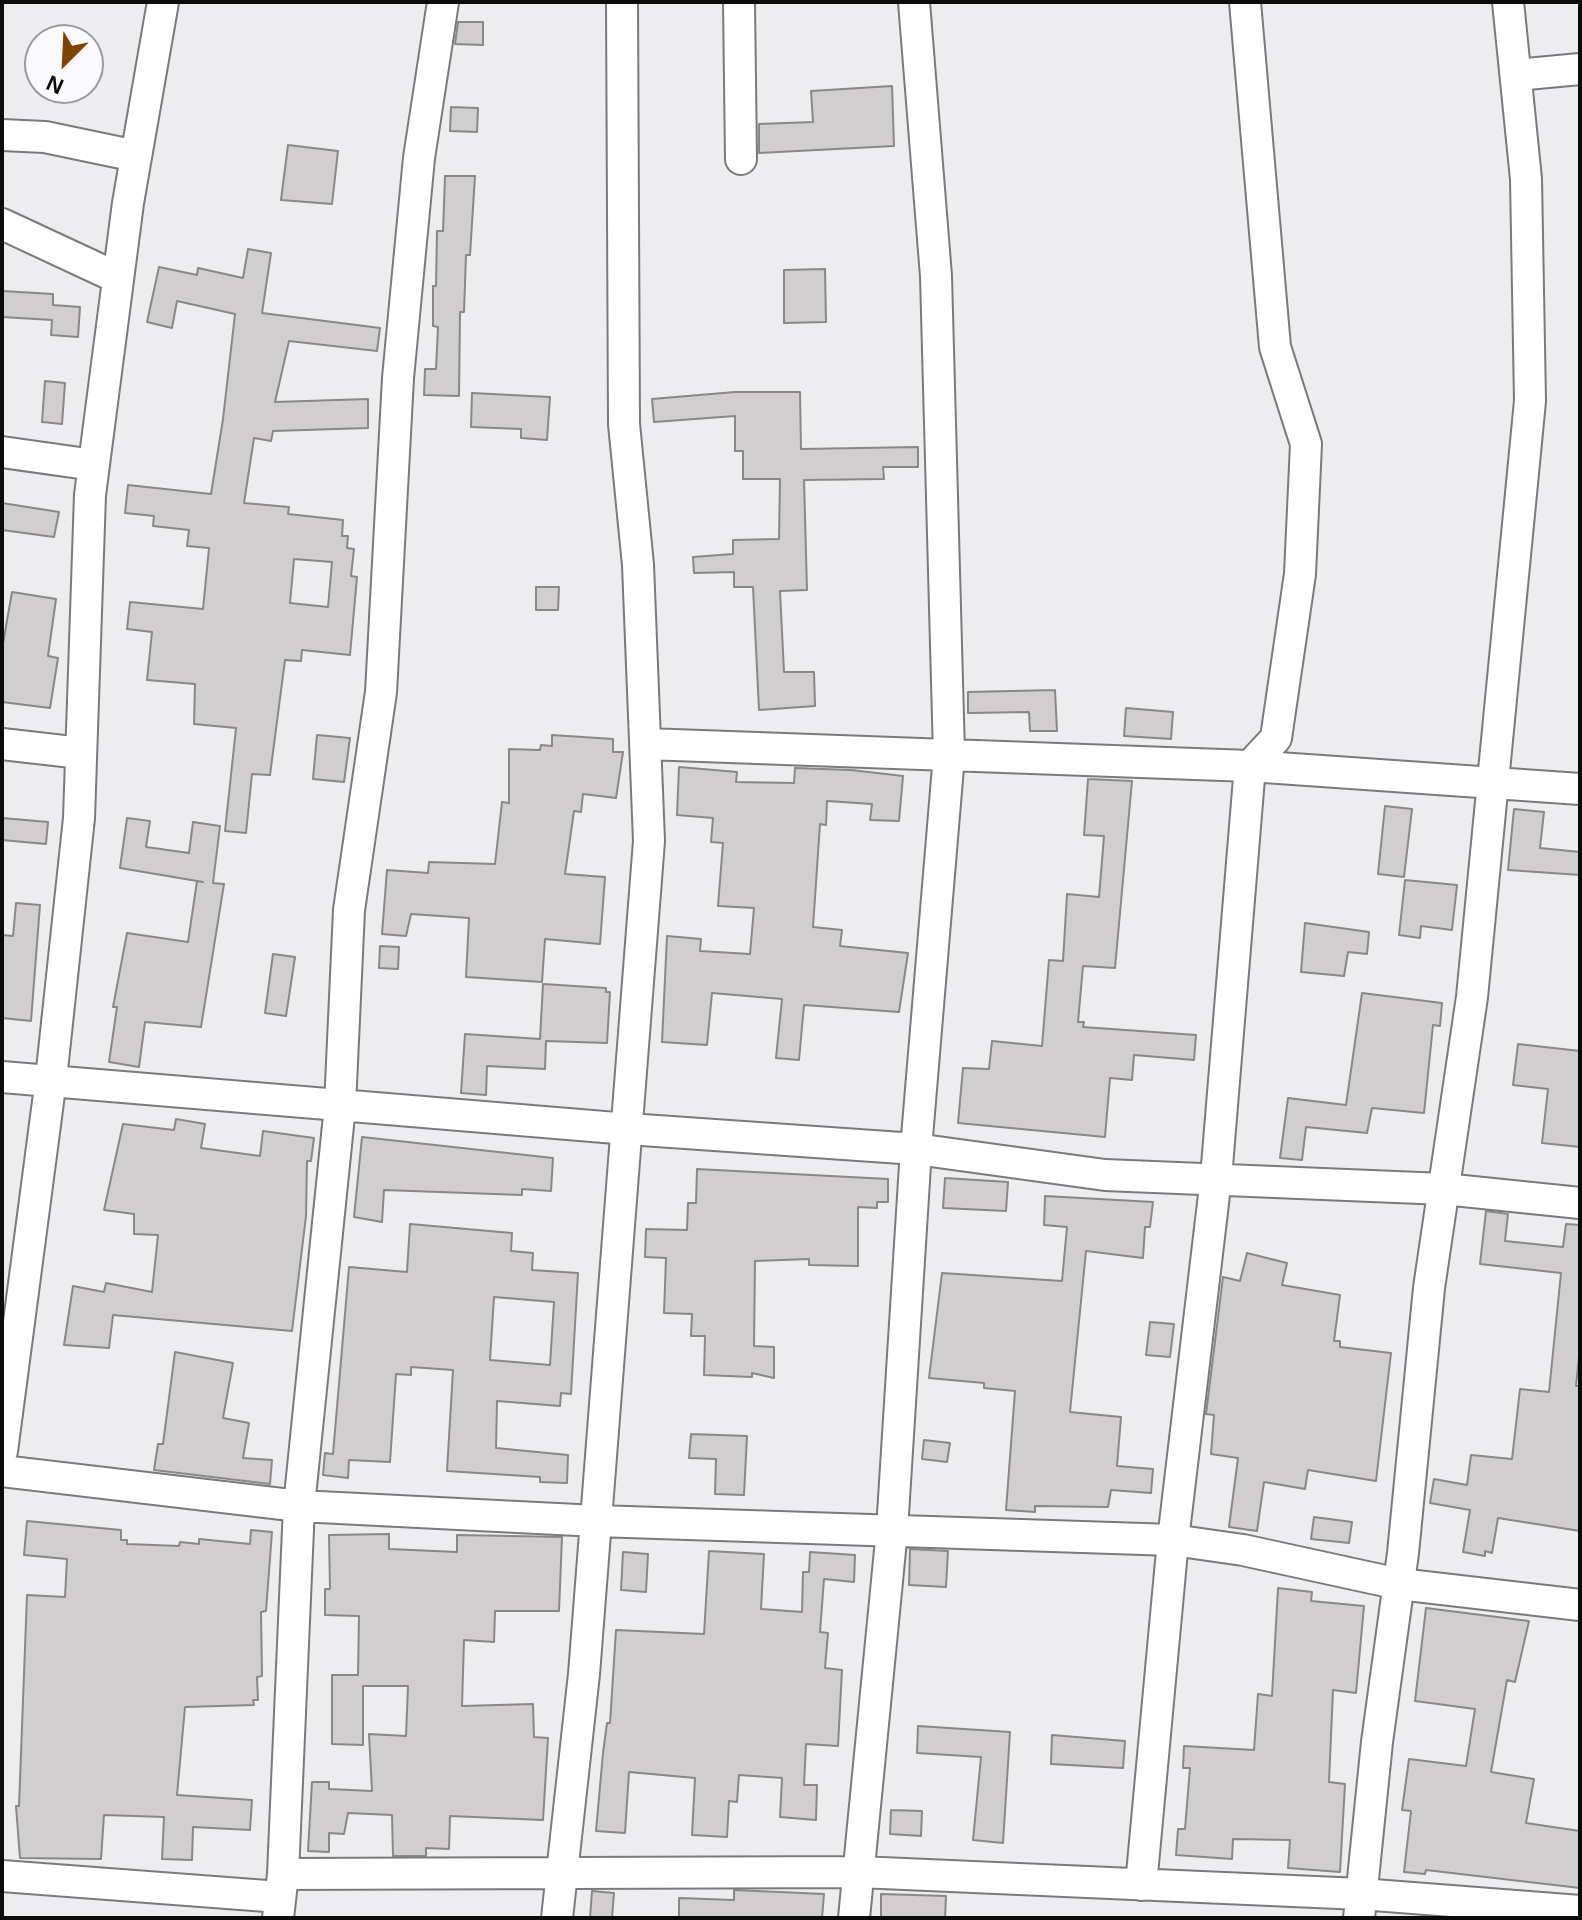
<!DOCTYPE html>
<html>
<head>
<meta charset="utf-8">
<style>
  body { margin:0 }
  #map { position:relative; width:1582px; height:1920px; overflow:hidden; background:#ededef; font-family:Helvetica,sans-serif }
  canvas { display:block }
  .frame { position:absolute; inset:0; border:4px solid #0b0b0c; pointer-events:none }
  .north { position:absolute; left:24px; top:24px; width:80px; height:80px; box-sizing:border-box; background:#fafafc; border:2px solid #9a9a9c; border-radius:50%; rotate:204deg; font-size:22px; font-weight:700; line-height:32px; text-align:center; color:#0b0b0c }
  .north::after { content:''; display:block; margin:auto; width:28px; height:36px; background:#814400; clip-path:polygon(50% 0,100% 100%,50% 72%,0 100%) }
</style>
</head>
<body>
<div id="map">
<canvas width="1582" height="1920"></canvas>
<div class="frame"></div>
<div class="north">N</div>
</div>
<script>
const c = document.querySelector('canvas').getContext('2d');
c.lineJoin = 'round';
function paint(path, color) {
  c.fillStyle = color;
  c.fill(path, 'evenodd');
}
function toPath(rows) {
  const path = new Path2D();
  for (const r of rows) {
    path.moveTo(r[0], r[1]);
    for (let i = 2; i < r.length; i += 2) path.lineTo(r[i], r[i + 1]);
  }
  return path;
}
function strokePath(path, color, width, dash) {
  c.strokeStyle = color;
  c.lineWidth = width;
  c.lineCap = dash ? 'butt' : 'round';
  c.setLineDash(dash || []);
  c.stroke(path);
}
const building = toPath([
  [458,22,483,22,483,45,455,44,458,22],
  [892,86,894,146,759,153,759,124,813,122,811,91,892,86],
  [451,107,478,108,477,132,450,131,451,107],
  [288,145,338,151,332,204,281,200,288,145],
  [445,176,475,176,470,255,466,255,464,312,460,312,459,396,424,395,425,369,436,369,438,327,433,326,433,286,436,286,437,231,443,231,445,176],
  [248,249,271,253,262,313,380,328,377,351,289,341,275,402,368,399,368,428,273,431,271,441,254,438,244,503,289,507,288,514,343,520,342,536,348,536,347,548,354,549,351,576,357,577,350,655,302,650,301,661,285,660,270,775,252,774,246,833,225,831,236,728,194,724,195,684,147,680,152,632,127,629,130,602,203,609,209,548,187,546,189,530,153,526,154,516,125,513,128,485,211,494,223,419,235,314,177,301,172,328,147,322,159,267,197,275,198,268,243,278,248,249],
  [294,559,332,562,328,607,290,603,294,559],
  [825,269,826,322,784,323,784,270,825,269],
  [2,291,53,294,53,305,80,307,78,337,51,335,52,320,2,317,2,291],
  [45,381,65,383,62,424,42,422,45,381],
  [735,392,800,392,801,449,918,447,918,467,883,467,884,479,804,480,807,590,780,591,784,672,814,672,815,706,759,710,753,587,734,587,734,572,694,573,693,557,733,554,733,540,779,539,780,479,743,479,743,451,735,451,735,416,654,422,652,399,735,392],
  [472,393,550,397,547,440,521,438,521,429,471,427,472,393],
  [2,503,59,512,54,537,2,530,2,503],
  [536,587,559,587,558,610,536,610,536,587],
  [12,592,56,599,48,656,58,658,50,708,2,702,2,649,12,592],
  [1055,690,1057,731,1030,731,1029,712,968,713,968,692,1055,690],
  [1126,708,1173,712,1171,739,1124,736,1126,708],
  [317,735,350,738,344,782,313,779,317,735],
  [552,735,613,739,613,752,623,752,616,798,583,794,581,812,574,811,565,874,605,877,600,944,545,939,542,982,466,977,469,918,411,914,406,936,382,934,387,870,428,873,429,862,495,864,502,802,509,803,509,749,540,750,541,745,552,746,552,735],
  [679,767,737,772,736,782,794,783,795,768,851,770,903,776,899,821,870,820,872,804,827,801,826,825,820,824,813,927,842,930,840,946,908,953,899,1012,804,1005,799,1060,776,1058,782,999,712,993,707,1045,662,1042,667,936,701,939,700,951,750,954,754,908,718,906,723,843,711,842,713,818,677,815,679,767],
  [1088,779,1132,781,1115,968,1083,966,1078,1022,1084,1022,1083,1027,1196,1035,1194,1060,1134,1055,1132,1080,1110,1078,1105,1137,958,1123,963,1068,989,1069,992,1041,1042,1046,1049,960,1063,961,1067,894,1099,897,1104,836,1084,835,1088,779],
  [1385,806,1412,809,1404,877,1378,874,1385,806],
  [1514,809,1544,812,1540,848,1580,852,1580,875,1508,870,1514,809],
  [2,818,48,822,46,844,2,840,2,818],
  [127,818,150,821,146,847,189,853,193,822,220,826,213,883,224,884,201,1027,145,1022,139,1067,109,1062,117,1007,113,1007,127,933,188,942,197,881,203,882,120,868,127,818],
  [1405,880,1457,885,1452,930,1421,926,1420,938,1399,935,1405,880],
  [16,903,40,905,31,1021,2,1018,2,935,13,936,16,903],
  [1305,923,1369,932,1367,954,1348,952,1344,976,1301,972,1305,923],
  [380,946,399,947,398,969,379,968,380,946],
  [273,954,295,957,286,1016,265,1013,273,954],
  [543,984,606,988,606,992,610,992,607,1043,546,1041,545,1069,487,1066,486,1095,461,1093,465,1034,540,1039,543,984],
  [1362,993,1442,1003,1440,1026,1433,1025,1424,1113,1372,1108,1367,1133,1306,1127,1302,1160,1280,1158,1288,1098,1346,1105,1362,993],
  [1518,1044,1580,1051,1580,1147,1542,1143,1548,1089,1513,1085,1518,1044],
  [176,1119,205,1124,201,1148,260,1156,263,1131,314,1138,311,1161,307,1161,306,1216,292,1331,113,1315,109,1348,64,1345,73,1286,104,1292,106,1283,152,1292,158,1235,134,1234,134,1214,104,1210,123,1124,174,1130,176,1119],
  [362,1137,553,1158,551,1191,522,1189,522,1195,384,1190,382,1222,354,1217,362,1137],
  [697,1169,888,1179,888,1202,877,1202,877,1208,858,1207,858,1266,809,1265,809,1259,755,1261,754,1346,774,1347,774,1378,752,1373,752,1377,704,1375,705,1336,691,1336,692,1314,664,1313,666,1258,645,1257,646,1229,687,1230,688,1203,696,1203,697,1169],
  [945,1178,1008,1182,1006,1211,943,1208,945,1178],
  [1045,1196,1153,1202,1150,1227,1145,1227,1143,1258,1086,1251,1070,1412,1121,1417,1117,1466,1153,1469,1151,1493,1111,1490,1108,1507,1035,1506,1035,1512,1006,1510,1015,1391,984,1388,984,1383,929,1378,942,1273,1062,1281,1067,1227,1044,1225,1045,1196],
  [1486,1211,1508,1214,1505,1241,1563,1247,1566,1224,1580,1225,1580,1347,1576,1386,1580,1386,1580,1531,1498,1518,1492,1553,1485,1551,1485,1556,1463,1552,1470,1510,1430,1503,1434,1479,1467,1485,1471,1455,1512,1459,1520,1389,1549,1392,1561,1273,1480,1264,1486,1211],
  [410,1224,512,1233,511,1251,533,1253,532,1270,578,1273,571,1394,561,1393,560,1406,497,1401,496,1448,568,1455,567,1483,540,1482,540,1477,447,1471,453,1370,411,1367,411,1375,396,1374,390,1462,349,1460,348,1478,323,1475,325,1453,333,1454,349,1267,407,1272,410,1224],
  [494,1297,554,1302,550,1365,490,1360,494,1297],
  [1247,1253,1287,1263,1282,1285,1340,1295,1334,1341,1340,1341,1340,1347,1391,1353,1376,1481,1308,1470,1305,1489,1264,1482,1257,1531,1229,1527,1238,1458,1211,1454,1214,1415,1206,1414,1223,1277,1240,1281,1247,1253],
  [1150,1322,1174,1324,1170,1357,1146,1355,1150,1322],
  [175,1352,233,1363,223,1418,249,1423,243,1458,272,1460,270,1484,154,1470,158,1444,163,1444,175,1352],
  [691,1434,747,1436,744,1495,715,1494,716,1459,689,1458,691,1434],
  [924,1440,950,1443,947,1462,922,1459,924,1440],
  [1314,1517,1352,1522,1349,1543,1311,1539,1314,1517],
  [27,1521,121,1530,121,1540,127,1540,127,1544,179,1546,180,1542,199,1544,199,1539,250,1544,251,1530,272,1532,266,1611,261,1612,262,1676,257,1677,258,1700,253,1700,254,1705,185,1707,177,1795,252,1800,250,1830,193,1827,192,1860,162,1859,164,1817,104,1815,101,1859,20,1858,16,1806,19,1806,27,1595,65,1597,67,1559,24,1555,27,1521],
  [389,1534,389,1549,457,1552,457,1535,562,1537,559,1611,495,1611,494,1642,464,1640,462,1706,533,1704,534,1737,548,1738,543,1820,450,1816,449,1849,426,1848,426,1856,393,1856,392,1815,348,1813,344,1834,329,1833,329,1852,308,1851,312,1782,329,1782,329,1789,372,1791,369,1734,406,1736,408,1686,363,1686,363,1745,332,1744,332,1675,358,1675,359,1616,325,1615,325,1589,330,1589,329,1535,389,1534],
  [910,1549,948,1551,946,1587,909,1585,910,1549],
  [709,1551,764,1554,761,1609,802,1612,803,1572,809,1572,810,1552,855,1555,854,1582,824,1579,820,1632,828,1633,825,1668,842,1670,838,1746,806,1744,804,1785,817,1785,816,1820,780,1817,782,1778,739,1775,737,1802,729,1801,727,1837,692,1835,695,1778,629,1772,625,1833,596,1831,603,1753,607,1723,610,1723,616,1630,704,1634,709,1551],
  [623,1552,648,1554,646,1592,621,1590,623,1552],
  [1278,1588,1312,1592,1311,1601,1364,1606,1356,1693,1333,1690,1329,1782,1345,1784,1340,1872,1288,1868,1290,1840,1233,1839,1232,1859,1176,1855,1178,1829,1185,1829,1190,1768,1183,1768,1184,1746,1254,1750,1258,1694,1272,1696,1278,1588],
  [1426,1608,1529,1621,1515,1682,1507,1680,1491,1772,1534,1779,1526,1823,1580,1831,1580,1888,1426,1870,1425,1874,1404,1872,1411,1811,1402,1810,1409,1759,1466,1766,1475,1709,1415,1701,1426,1608],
  [918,1726,1010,1732,1003,1843,973,1840,981,1757,917,1753,918,1726],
  [1052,1735,1125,1741,1123,1768,1051,1764,1052,1735],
  [891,1810,922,1811,921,1836,890,1834,891,1810],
  [734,1890,824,1894,822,1918,679,1918,679,1898,734,1900,734,1890],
  [592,1891,614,1893,612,1918,590,1918,592,1891],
  [881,1894,946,1896,945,1918,881,1918,881,1894]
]);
paint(building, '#d0cece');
strokePath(building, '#898787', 2);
const street = toPath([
  [739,2,741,159],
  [1516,75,1580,69],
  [2,135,45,137,136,156],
  [2,224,118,278],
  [2,452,94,465],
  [2,744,81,753],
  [647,744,1250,766,1580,789],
  [2,1077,628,1129,916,1149,1105,1175,1444,1189,1580,1203],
  [2,1451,51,1079,79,818,90,495,128,203,163,2],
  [2,1471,299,1506,597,1521,1173,1540,1243,1550,1399,1584,1580,1605],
  [283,1874,859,1872,1361,1894,1580,1911],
  [2,1876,280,1897],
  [1141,1885,1173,1540,1216,1178,1250,766,1276,738,1300,574,1306,444,1275,347,1245,2],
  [278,1918,283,1874,299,1506,340,1106,349,910,381,692,398,378,419,158,443,2],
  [557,1918,584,1674,649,841,638,565,624,424,622,2],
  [854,1918,892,1530,916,1149,949,755,936,276,914,2],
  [1359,1918,1377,1742,1403,1553,1429,1288,1472,997,1530,401,1526,179,1508,2]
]);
strokePath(street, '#797a7c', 34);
strokePath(street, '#fff', 30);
</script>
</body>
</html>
